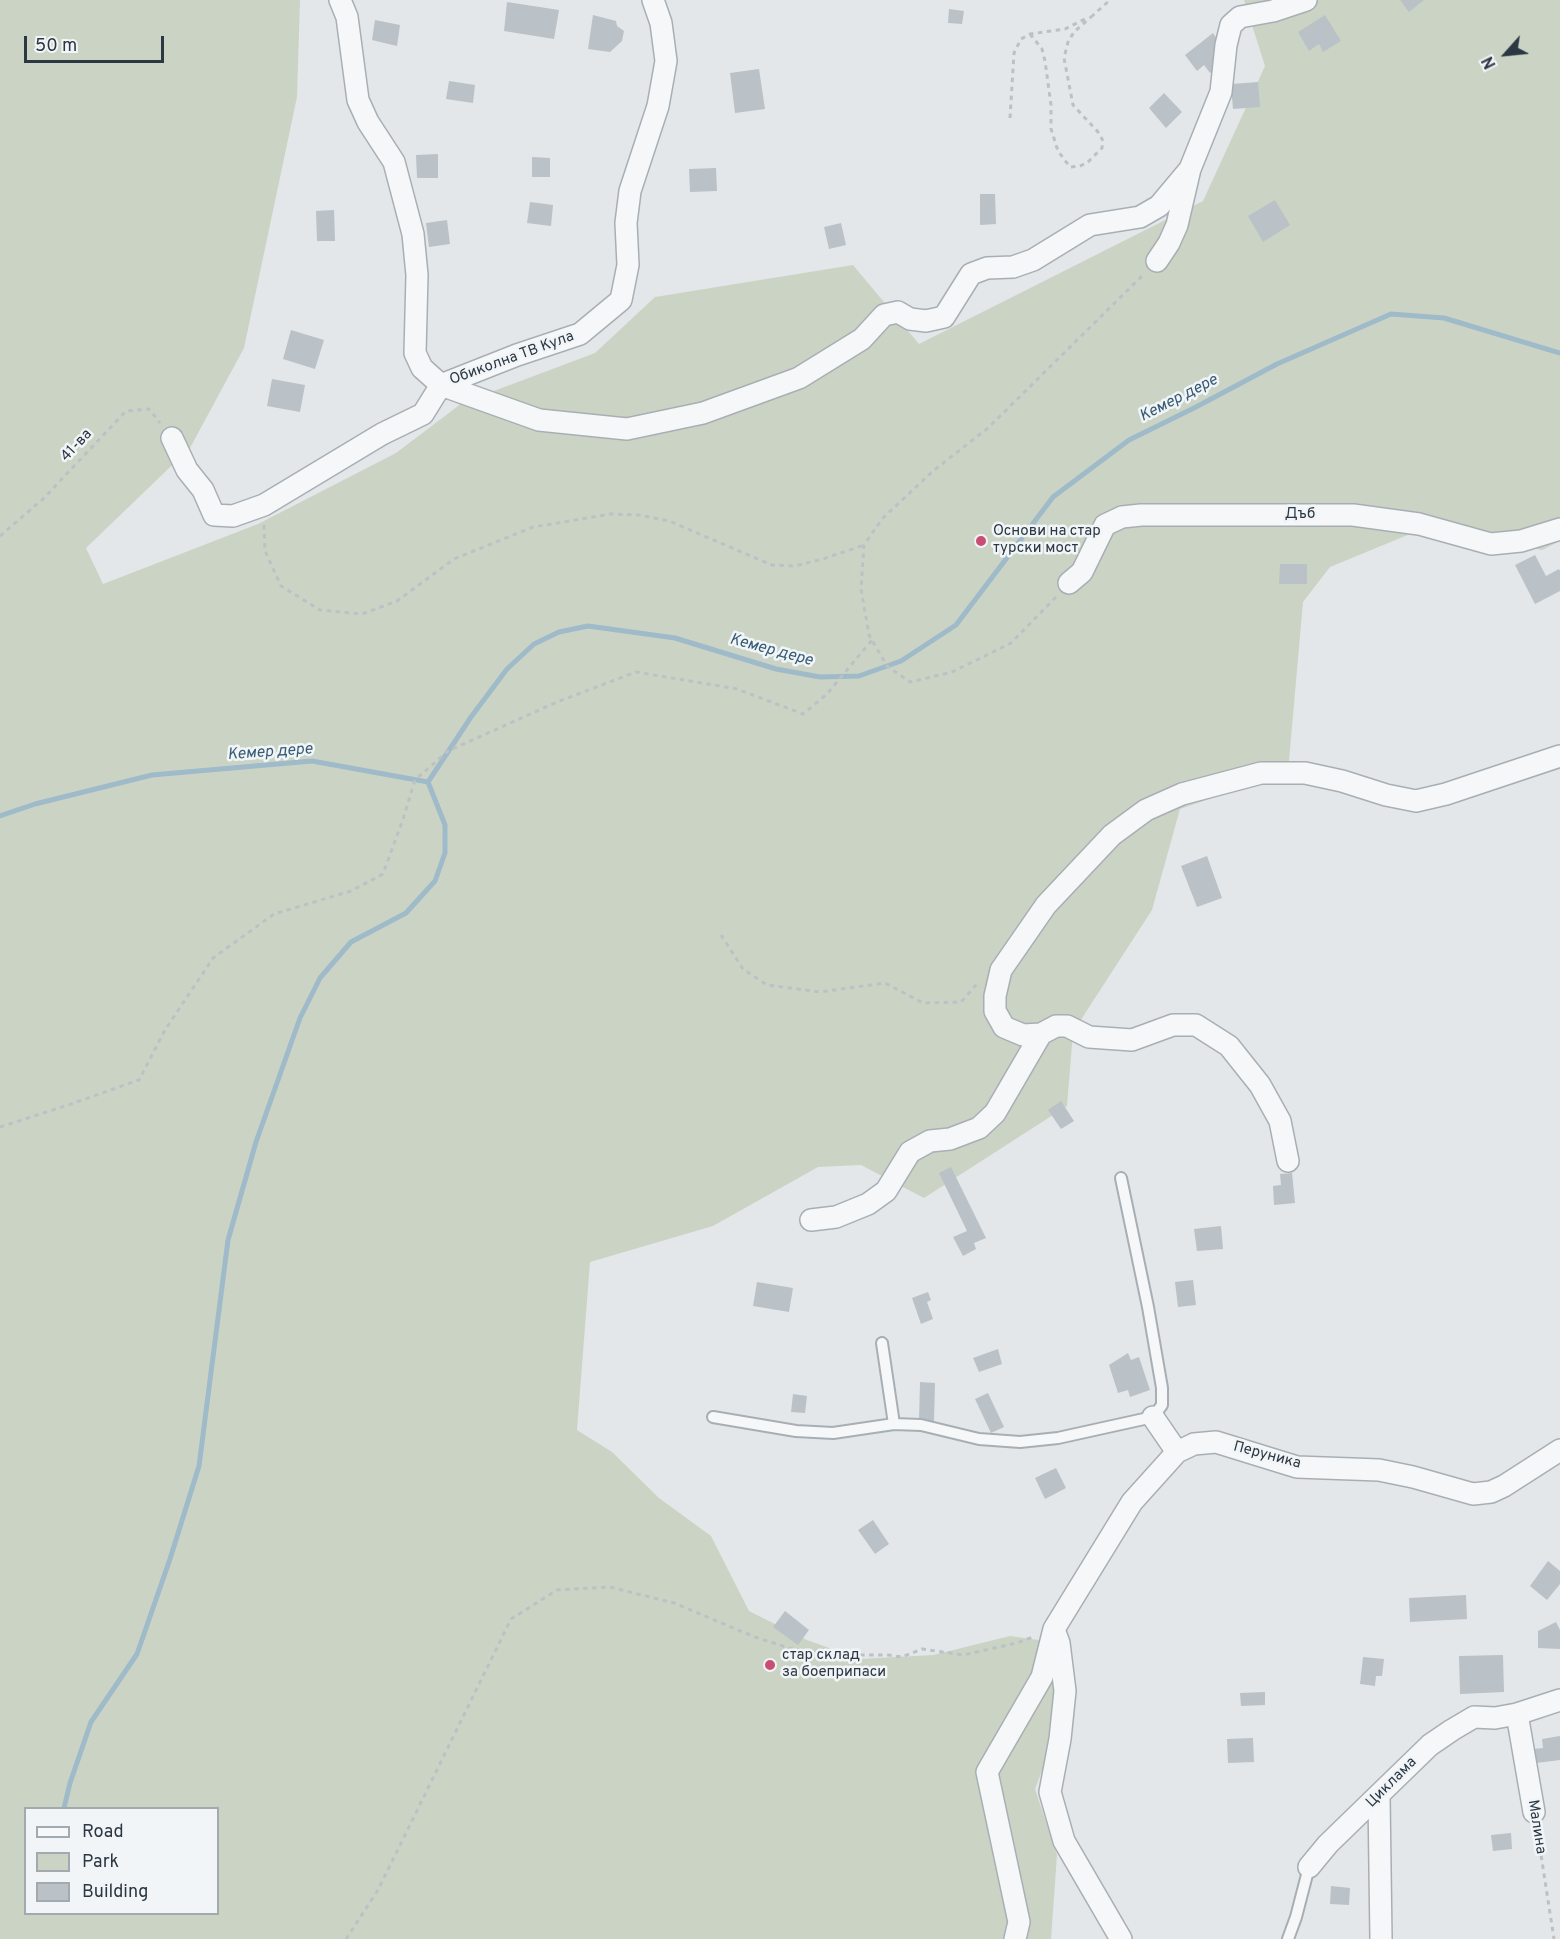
<!DOCTYPE html>
<html>
<head>
<meta charset="utf-8">
<style>
  body { margin:0 }
  #map { position:relative; width:1560px; height:1939px; overflow:hidden; background:#e3e7ea; font-family:Overpass,sans-serif }
  canvas { display:block }
  .legend { position:absolute; left:24px; top:1807px; width:195px; height:108px; box-sizing:border-box; background:#f2f5f8; border:2px solid #a2a9af; margin:0; padding:8px 10px; list-style:none; font-size:18px; color:#2b3742 }
  .legend li { display:flex; align-items:center; gap:12px; height:30px }
  .legend b { width:30px; border:2px solid #a2a9af }
  .north { position:absolute; left:1476px; top:24px; width:60px; height:60px; -webkit-text-stroke:4px #f2f5f8; paint-order:stroke; rotate:243deg; font-size:16px; font-weight:700; line-height:24px; text-align:center; color:#2b3742 }
  .north::after { content:''; display:block; margin:auto; width:21px; height:27px; background:#2b3742; clip-path:polygon(50% 0,100% 100%,50% 72%,0 100%) }
  .scale { position:absolute; left:24px; top:36px; width:140px; height:27px; box-sizing:border-box; border:3px solid #2b3742; border-top:0; padding-left:8px; font-size:18px; line-height:21px; white-space:nowrap; color:#2b3742; -webkit-text-stroke:4px #f2f5f8; paint-order:stroke }
</style>
</head>
<body>
<div id="map">
<canvas width="1560" height="1939"></canvas>
<ul class="legend">
<li><b style="height:8px;background:#f5f7f9"></b>Road</li>
<li><b style="height:16px;background:#cbd4c4"></b>Park</li>
<li><b style="height:16px;background:#bac1c7"></b>Building</li>
</ul>
<div class="north">N</div>
<div class="scale">50 m</div>
</div>
<script>
const c = document.querySelector('canvas').getContext('2d');
c.lineJoin = 'round';
function paint(path, color) {
  c.fillStyle = color;
  c.fill(path, 'evenodd');
}
function toPath(rows) {
  const path = new Path2D();
  for (const r of rows) {
    path.moveTo(r[0], r[1]);
    for (let i = 2; i < r.length; i += 2) path.lineTo(r[i], r[i + 1]);
  }
  return path;
}
function strokePath(path, color, width, dash) {
  c.strokeStyle = color;
  c.lineWidth = width;
  c.lineCap = dash ? 'butt' : 'round';
  c.setLineDash(dash || []);
  c.stroke(path);
}
function write(font, color, halo, rows, align = 'center') {
  c.font = font + ' Overpass,sans-serif';
  c.lineWidth = 5;
  c.setLineDash([]);
  c.textBaseline = 'middle';
  c.strokeStyle = halo;
  c.fillStyle = color;
  for (const [text, x, y, turn = 0] of rows) {
    c.save();
    c.translate(x, y);
    c.rotate((+turn || 0) * Math.PI / 180);
    c.textAlign = isNaN(turn) ? turn : align;
    if (halo) c.strokeText(text, 0, 0);
    c.fillText(text, 0, 0);
    c.restore();
  }
}
paint(toPath([
  [0,0,300,0,297,97,244,348,190,448,86,548,103,584,258,524,396,453,462,403,595,353,655,297,853,265,919,344,1203,201,1265,66,1244,0,1560,0,1560,541,1542,550,1427,527,1330,567,1303,602,1288,772,1180,809,1152,910,1073,1032,1067,1106,924,1198,861,1165,818,1167,713,1226,590,1262,577,1430,612,1452,659,1498,711,1536,749,1611,807,1640,860,1659,933,1655,1010,1636,1053,1642,1059,1726,1035,1789,1057,1855,1051,1939,0,1939],
  [26,1808,218,1808,218,1914,26,1914]
]), '#cbd4c4');
strokePath(toPath([
  [0,816,35,804,152,775,312,761,428,782,471,717,507,669,534,644,559,632,588,626,675,638,776,669,820,677,859,676,901,661,956,625,1053,497,1129,440,1196,407,1277,364,1391,314,1444,318,1560,353],
  [64,1808,70,1783,91,1722,137,1654,170,1559,199,1466,228,1240,256,1142,300,1018,320,978,351,942,406,913,435,881,445,853,445,825,428,782]
]), '#9fbac9', 5);
paint(toPath([
  [1400,0,1424,0,1409,12],
  [507,2,559,10,554,39,504,31],
  [949,9,964,11,962,24,948,23],
  [593,15,616,21,617,26,624,31,622,41,610,52,588,49],
  [1325,15,1341,41,1323,52,1319,44,1309,51,1298,32],
  [375,20,400,25,397,46,372,40],
  [1213,33,1223,48,1214,55,1221,64,1210,73,1204,65,1197,71,1185,55],
  [759,69,765,109,735,113,730,73],
  [449,81,475,85,473,103,446,99],
  [1258,82,1260,107,1233,109,1231,84],
  [1164,93,1182,112,1166,128,1149,108],
  [438,154,438,178,417,178,416,155],
  [532,157,550,158,550,177,532,177],
  [716,168,717,191,690,192,689,169],
  [980,194,995,194,996,224,980,225],
  [1275,200,1290,225,1263,242,1248,216],
  [530,202,553,205,551,226,527,223],
  [334,210,335,241,317,241,316,211],
  [447,220,450,244,429,247,426,223],
  [841,223,846,245,829,249,824,227],
  [291,330,324,340,315,369,283,359],
  [272,379,305,385,300,412,267,406],
  [1535,555,1546,576,1559,569,1560,571,1560,591,1535,604,1515,565],
  [1280,564,1307,564,1307,584,1279,584],
  [1207,856,1222,898,1197,907,1181,866],
  [1061,1101,1074,1121,1061,1129,1048,1110],
  [951,1167,986,1238,974,1243,976,1249,963,1256,953,1237,967,1231,939,1173],
  [1292,1173,1295,1203,1274,1205,1273,1186,1281,1185,1280,1174],
  [1221,1226,1223,1249,1197,1251,1194,1229],
  [1193,1280,1196,1305,1178,1307,1175,1282],
  [757,1282,793,1288,789,1312,753,1306],
  [928,1292,931,1300,927,1302,933,1319,921,1324,912,1298],
  [998,1349,1002,1364,979,1372,973,1358],
  [1128,1353,1131,1360,1139,1357,1150,1390,1130,1397,1128,1390,1118,1393,1109,1365],
  [920,1382,935,1383,934,1422,919,1422],
  [988,1393,1004,1427,991,1433,975,1399],
  [793,1394,807,1396,805,1413,791,1412],
  [1056,1468,1066,1488,1045,1499,1035,1478],
  [873,1520,889,1544,875,1554,858,1530],
  [1548,1561,1560,1571,1560,1584,1547,1600,1530,1586],
  [1466,1595,1467,1619,1410,1622,1409,1598],
  [785,1611,809,1630,798,1645,773,1627],
  [1556,1622,1560,1630,1560,1649,1538,1648,1538,1631],
  [1503,1655,1504,1692,1460,1694,1459,1656],
  [1363,1657,1384,1659,1382,1676,1376,1676,1375,1686,1360,1684],
  [1265,1692,1265,1705,1241,1706,1240,1693],
  [1560,1736,1560,1760,1536,1763,1534,1749,1543,1748,1542,1739],
  [1253,1738,1254,1762,1228,1763,1227,1739],
  [1511,1833,1512,1849,1493,1851,1491,1835],
  [1331,1886,1350,1888,1349,1905,1330,1904]
]), '#bac1c7');
const service = toPath([
  [882,1343,894,1424],
  [713,1417,796,1431,833,1433,894,1424,921,1425,979,1439,1020,1442,1058,1438,1153,1417,1162,1405,1162,1388,1148,1307,1121,1178],
  [1288,1939,1296,1917,1309,1867]
]);
const minor = toPath([
  [340,0,347,17,358,100,368,122,394,162,413,234,417,275,415,353,422,368,441,385,539,420,627,429,703,413,799,378,862,339,884,315,898,312,910,319,926,321,944,317,971,274,987,268,1013,267,1033,260,1090,225,1140,217,1159,206,1190,169],
  [1157,261,1169,243,1177,225,1190,169,1221,92,1226,45,1231,25,1240,17,1273,11,1306,0],
  [172,438,187,470,203,490,214,515,233,516,264,505,382,434,423,414,441,385,517,355,580,334,621,300,628,265,626,223,630,191,658,106,666,61,661,23,653,0],
  [1069,583,1082,572,1105,525,1122,517,1141,515,1353,515,1419,524,1491,544,1521,541,1560,529],
  [1288,1161,1280,1121,1260,1085,1229,1046,1196,1025,1173,1025,1132,1040,1089,1037,1067,1026,1056,1026,1041,1034,1023,1035,1004,1027,995,1011,995,996,1001,970,1046,905,1112,835,1146,810,1182,794,1261,773,1305,773,1342,781,1386,795,1416,801,1446,794,1560,756],
  [811,1220,836,1217,868,1204,886,1191,910,1152,930,1141,950,1139,979,1128,995,1113,1041,1034],
  [1153,1417,1177,1452],
  [1055,1632,1059,1643,1065,1691,1060,1739,1050,1792,1064,1841,1121,1939],
  [1517,1714,1534,1812],
  [1379,1797,1381,1939],
  [1309,1867,1328,1844,1430,1745,1452,1730,1474,1717,1495,1718,1517,1714,1560,1700],
  [1015,1939,1019,1922,987,1772,1042,1677,1054,1629,1132,1502,1177,1452,1194,1444,1216,1442,1297,1467,1379,1470,1413,1477,1473,1494,1491,1492,1504,1486,1560,1450]
]);
strokePath(service, '#a8afb4', 14);
strokePath(minor, '#a8afb4', 24);
strokePath(toPath([
  [1091,17,1110,0],
  [1030,34,1042,49,1045,61,1051,105,1051,129,1058,151,1070,167,1080,166,1088,162,1102,148,1103,141,1099,133,1073,105,1064,58,1068,42,1074,32,1091,17],
  [1010,118,1014,53,1021,39,1030,34,1065,29,1085,19],
  [264,525,265,551,281,586,320,610,362,614,397,601,454,559,533,527,610,514,639,515,669,521,772,565,795,566,823,559,864,545],
  [0,536,43,499,126,411,149,409,160,423],
  [1056,597,1011,643,952,672,910,682,887,666,869,635,861,589,864,545,882,519,933,471,988,428,1145,273],
  [721,935,743,969,767,985,820,992,885,983,923,1003,961,1002,977,984],
  [0,1127,71,1104,139,1080,165,1030,213,958,274,914,351,891,383,874,403,819,415,780,448,751,557,702,636,672,737,689,803,714,827,694,872,640],
  [1537,1829,1554,1939],
  [346,1939,378,1890,511,1619,557,1590,610,1587,674,1603,755,1637,792,1649,851,1655,888,1655,902,1657,922,1649,963,1655,1017,1643,1033,1637]
]), '#bcc1c6', 3, [4.5, 4.5]);
strokePath(service, '#f5f7f9', 10);
strokePath(minor, '#f5f7f9', 21);
for (const [x, y, r, color] of [
  [981,541,6,"#ca4d74"],
  [770,1665,6,"#ca4d74"]
]) {
  const dot = new Path2D();
  dot.arc(x, y, r, 0, 2 * Math.PI);
  c.fillStyle = color;
  c.fill(dot);
  strokePath(dot, '#f2f5f8', 2);
}
write('15px', '#2b3742', '#f2f5f8', [
  ["Обиколна ТВ Кула",512,359,-20],
  ["41-ва",77,446,-47],
  ["Дъб",1300,515],
  ["Перуника",1267,1456,15],
  ["Циклама",1392,1783,-45],
  ["Малина",1536,1827,81]
]);
write('15px', '#2b3742', '#f2f5f8', [
  ["Основи на стар",993,532],
  ["турски мост",993,549],
  ["стар склад",782,1656],
  ["за боеприпаси",782,1673]
], 'left');
write('italic 16px', '#365c74', '#f2f5f8', [
  ["Кемер дере",1179,399,-27],
  ["Кемер дере",771,651,15],
  ["Кемер дере",270,753,-4]
]);
</script>
</body>
</html>
